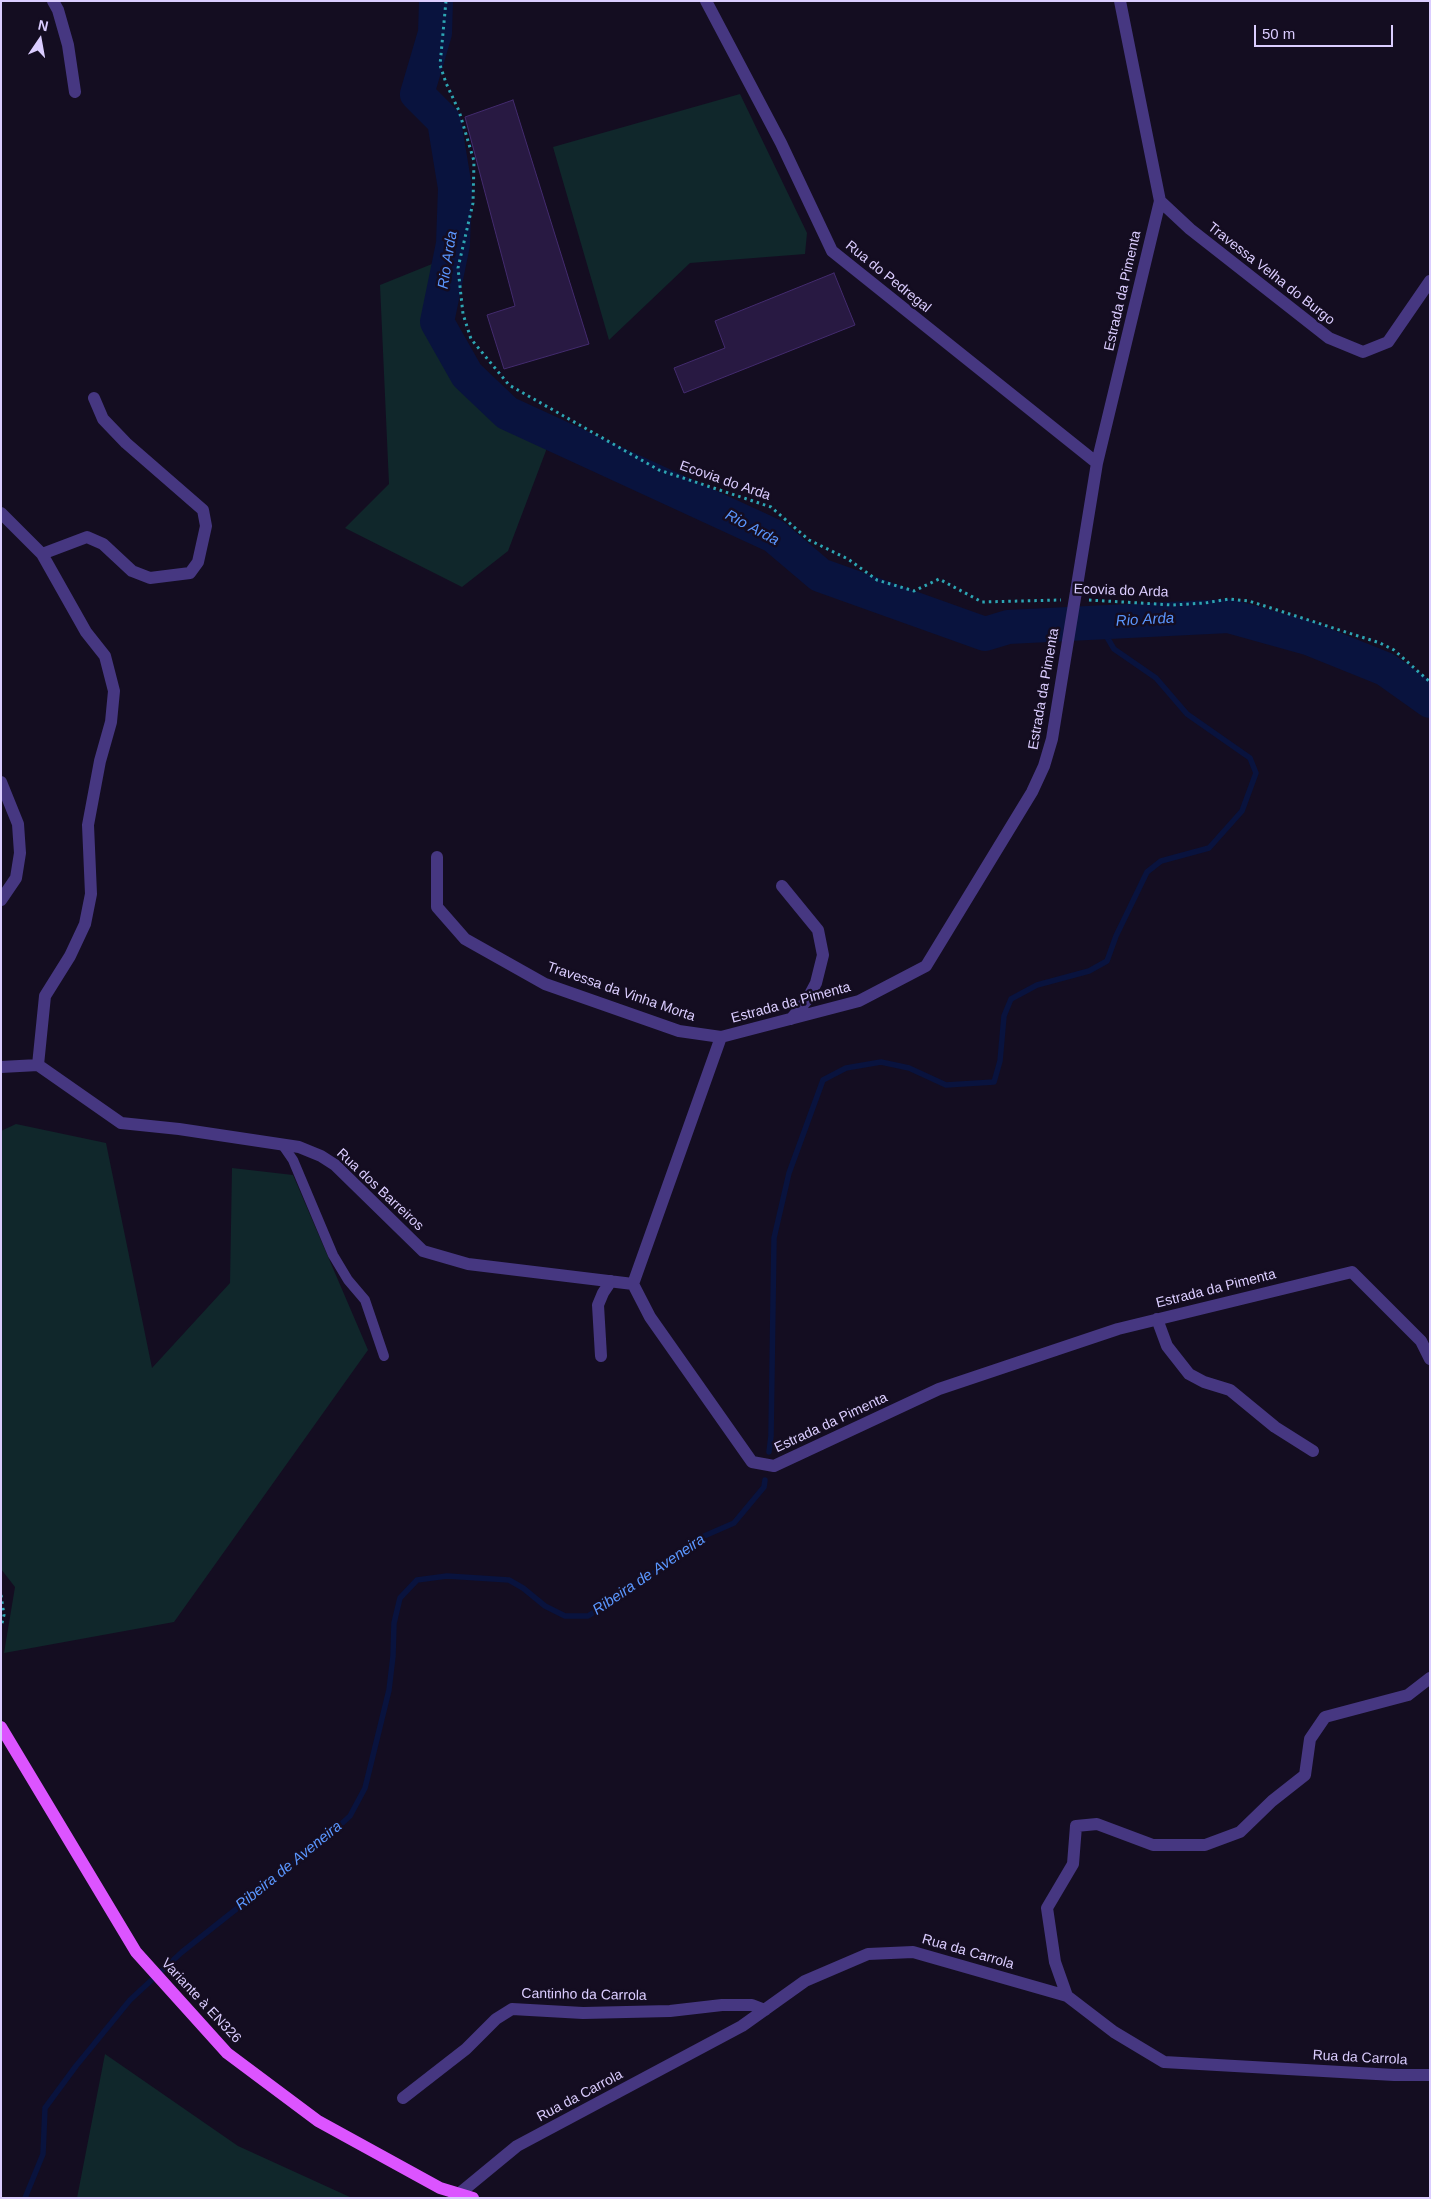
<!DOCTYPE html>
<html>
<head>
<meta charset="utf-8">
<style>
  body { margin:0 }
  #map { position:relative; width:1431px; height:2199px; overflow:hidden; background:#140d21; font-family:Arial,sans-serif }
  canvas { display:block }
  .frame { position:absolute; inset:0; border:2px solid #dbcdff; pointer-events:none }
  .north { position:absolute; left:15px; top:15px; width:50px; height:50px; -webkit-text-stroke:4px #140d21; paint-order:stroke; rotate:12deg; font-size:14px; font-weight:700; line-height:20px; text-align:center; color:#dbcdff }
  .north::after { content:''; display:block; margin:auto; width:18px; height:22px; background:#dbcdff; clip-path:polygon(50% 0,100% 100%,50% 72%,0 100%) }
  .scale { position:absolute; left:1254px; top:25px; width:139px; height:22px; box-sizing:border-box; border:2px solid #dbcdff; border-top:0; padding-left:6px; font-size:15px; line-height:18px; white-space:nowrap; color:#dbcdff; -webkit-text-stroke:4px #140d21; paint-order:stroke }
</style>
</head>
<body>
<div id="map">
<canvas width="1431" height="2199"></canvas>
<div class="frame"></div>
<div class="north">N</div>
<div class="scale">50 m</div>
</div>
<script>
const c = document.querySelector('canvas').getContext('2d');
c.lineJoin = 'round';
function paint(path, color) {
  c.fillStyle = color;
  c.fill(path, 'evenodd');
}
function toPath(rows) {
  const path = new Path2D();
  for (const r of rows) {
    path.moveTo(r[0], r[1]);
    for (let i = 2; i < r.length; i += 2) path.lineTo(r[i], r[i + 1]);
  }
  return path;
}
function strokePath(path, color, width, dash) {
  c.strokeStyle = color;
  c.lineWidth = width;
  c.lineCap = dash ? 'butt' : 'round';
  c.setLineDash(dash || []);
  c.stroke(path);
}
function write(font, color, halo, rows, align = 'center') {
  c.font = font + ' Arial,sans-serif';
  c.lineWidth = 5;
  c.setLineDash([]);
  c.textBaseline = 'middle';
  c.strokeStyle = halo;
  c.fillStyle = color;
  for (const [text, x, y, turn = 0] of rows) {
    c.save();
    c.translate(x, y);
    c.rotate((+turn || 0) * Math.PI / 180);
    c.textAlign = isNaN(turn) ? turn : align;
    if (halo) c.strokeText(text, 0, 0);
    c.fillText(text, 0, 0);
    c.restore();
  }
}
paint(toPath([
  [740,94,807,233,805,254,690,263,609,340,553,147],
  [432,264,430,322,460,380,503,419,550,440,508,551,462,587,345,528,389,484,380,285],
  [16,1124,106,1143,152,1368,230,1283,232,1168,293,1175,368,1350,174,1622,4,1653,15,1587,1,1569,1,1131],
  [105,2054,238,2146,352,2198,77,2198]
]), '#10272b');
strokePath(toPath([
  [769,1452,771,1436,774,1238,789,1173,823,1080,846,1068,881,1062,909,1068,946,1085,994,1082,1000,1061,1004,1016,1011,999,1037,985,1089,971,1107,961,1116,936,1147,872,1161,861,1209,848,1242,811,1256,773,1250,758,1187,714,1156,678,1114,649,1098,622],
  [25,2198,43,2154,45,2108,76,2066,130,2000,182,1952,326,1838,350,1816,365,1788,389,1690,393,1656,394,1623,400,1598,417,1580,447,1576,509,1580,523,1588,545,1606,565,1616,588,1616,660,1569,695,1540,734,1523,764,1487,765,1480]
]), '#09133e', 5.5);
strokePath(toPath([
  [436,1,435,33,417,94,444,121,455,188,453,244,437,322,467,375,507,413,774,536,820,575,985,634,1008,627,1229,616,1308,638,1385,669,1430,701]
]), '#09133e', 34);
const building = toPath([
  [513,100,589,344,504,369,487,315,515,306,465,117,513,100],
  [834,273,855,325,684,393,674,368,725,348,715,321,834,273]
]);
paint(building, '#281942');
strokePath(building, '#432b6e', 1);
strokePath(toPath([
  [446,1,440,65,446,83,459,111,474,161,473,203,458,268,463,314,471,339,509,385,659,470,771,507,809,540,848,559,877,580,914,591,939,579,982,602,1061,600],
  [1089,600,1173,605,1205,603,1229,599,1249,601,1380,643,1394,650,1430,682],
  [1,1595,4,1615,1,1627]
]), '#2da5b3', 3, [2.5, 4]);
strokePath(toPath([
  [282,1144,293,1160,333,1255,348,1280,365,1300,384,1356]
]), '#463781', 10);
strokePath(toPath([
  [53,1,58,10,68,45,75,92],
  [706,1,781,143,832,251,1097,463],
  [1120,1,1160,201,1097,463,1052,739,1044,766,1032,792,926,966,859,1001,721,1037,633,1284,650,1317,752,1462,774,1466,939,1389,1118,1329,1352,1272,1421,1341,1430,1359],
  [1160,201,1190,229,1329,338,1363,352,1388,342,1430,281],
  [1,513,42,554,86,632,105,656,114,691,111,722,100,761,88,825,91,894,85,924,70,956,45,996,38,1065],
  [42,554,87,537,103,544,132,571,150,578,190,573,198,562,206,526,203,510,126,443,103,419,94,398],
  [437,857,437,907,465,939,545,984,679,1031,721,1037],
  [782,886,818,930,823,955,816,983,807,1000,791,1019],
  [1,1067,38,1065,121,1123,179,1129,299,1147,321,1156,335,1165,423,1251,468,1264,633,1284],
  [1157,1319,1167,1346,1189,1374,1204,1382,1230,1390,1275,1427,1313,1451],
  [601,1356,598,1305,603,1293,611,1281],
  [1067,1996,1055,1962,1047,1908,1073,1864,1076,1826,1097,1824,1153,1845,1205,1845,1240,1832,1272,1801,1305,1775,1310,1739,1325,1717,1408,1695,1430,1678],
  [403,2098,466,2049,496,2019,512,2009,583,2013,670,2011,722,2005,752,2005,765,2010],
  [454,2198,517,2146,742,2026,805,1981,868,1954,913,1952,1067,1996,1114,2032,1164,2062,1394,2075,1430,2075]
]), '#463781', 12);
strokePath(toPath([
  [1,782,18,824,20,853,16,878,1,900]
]), '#463781', 12);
strokePath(toPath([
  [1,1727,136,1952,227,2053,318,2121,440,2188,473,2198]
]), '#dc54ff', 12);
write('14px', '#dbcdff', '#140d21', [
  ["Travessa Velha do Burgo",1271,274,38],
  ["Rua do Pedregal",888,277,39],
  ["Estrada da Pimenta",1123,291,-77],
  ["Ecovia do Arda",725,481,19],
  ["Ecovia do Arda",1121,591,2],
  ["Estrada da Pimenta",1044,689,-80],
  ["Travessa da Vinha Morta",621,992,19],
  ["Estrada da Pimenta",791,1003,-15],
  ["Rua dos Barreiros",380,1190,43],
  ["Estrada da Pimenta",1216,1289,-14],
  ["Estrada da Pimenta",831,1423,-25],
  ["Rua da Carrola",968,1952,16],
  ["Cantinho da Carrola",584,1995,1],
  ["Variante à EN326",201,2001,47],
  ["Rua da Carrola",1360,2058,3],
  ["Rua da Carrola",580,2096,-28]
]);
write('italic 15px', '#5b97ff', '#140d21', [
  ["Rio Arda",448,260,-81],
  ["Rio Arda",752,528,28],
  ["Rio Arda",1145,620,-3],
  ["Ribeira de Aveneira",649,1575,-34],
  ["Ribeira de Aveneira",289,1866,-39]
]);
</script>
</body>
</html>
